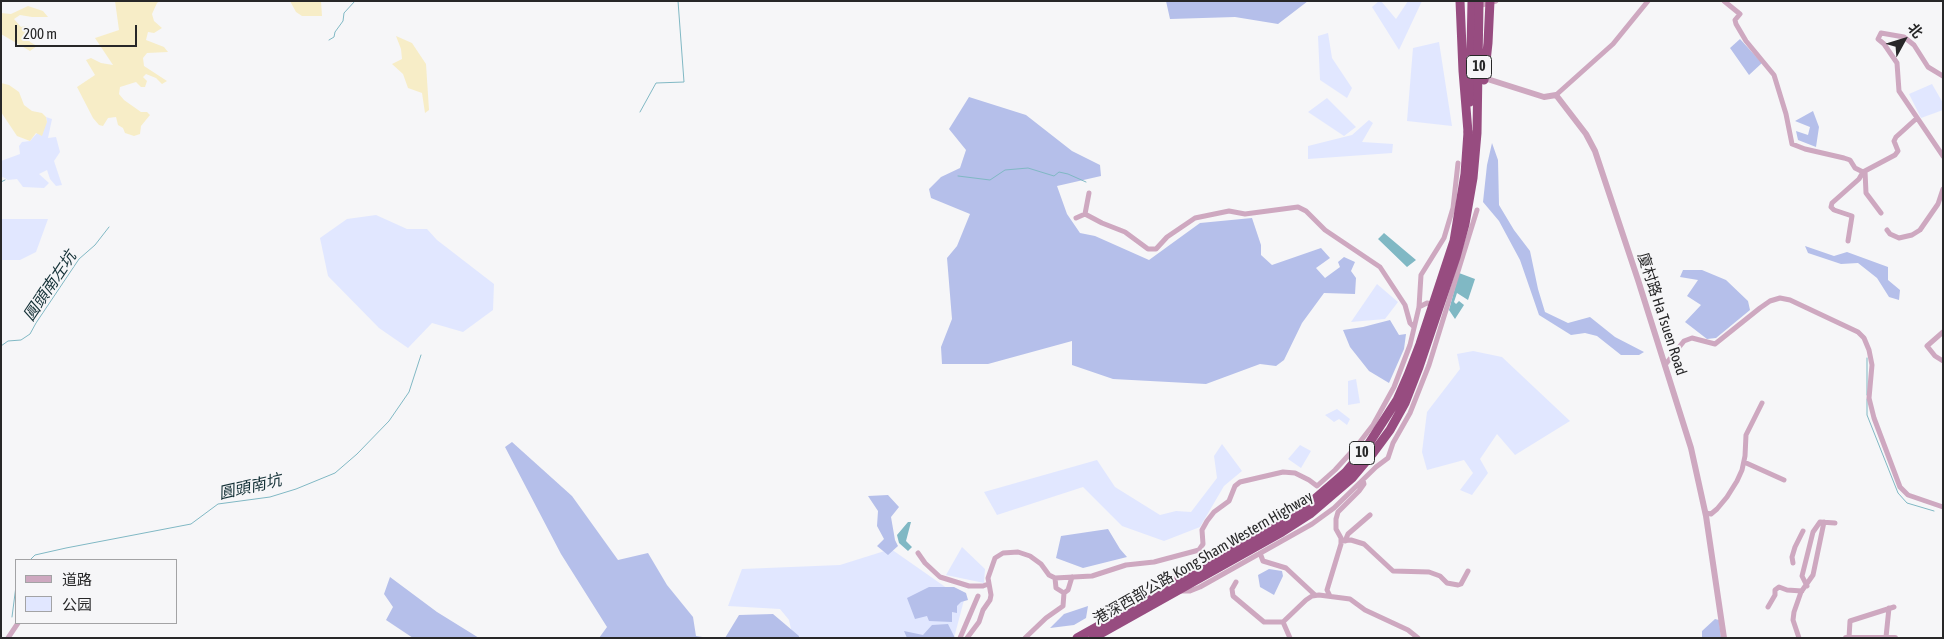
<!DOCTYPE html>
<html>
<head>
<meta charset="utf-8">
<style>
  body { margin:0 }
  #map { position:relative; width:1944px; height:639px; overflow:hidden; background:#f6f6f8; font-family:"Asap Condensed","Noto Sans SC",sans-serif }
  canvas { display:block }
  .frame { position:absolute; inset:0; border:2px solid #272728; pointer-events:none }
  .legend { position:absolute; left:15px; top:559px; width:162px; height:65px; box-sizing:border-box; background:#f6f6f8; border:1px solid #a3a3a5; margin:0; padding:6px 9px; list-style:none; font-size:15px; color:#272728 }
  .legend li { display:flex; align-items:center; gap:10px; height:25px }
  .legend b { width:25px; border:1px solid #a3a3a5 }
  .north { position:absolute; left:1879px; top:15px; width:50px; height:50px; -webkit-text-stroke:4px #f6f6f8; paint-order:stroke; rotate:51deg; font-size:14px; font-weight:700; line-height:20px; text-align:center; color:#272728 }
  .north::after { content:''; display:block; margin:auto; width:18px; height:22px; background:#272728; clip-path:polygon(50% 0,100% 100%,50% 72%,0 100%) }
  .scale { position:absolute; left:15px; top:25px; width:122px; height:22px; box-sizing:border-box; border:2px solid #272728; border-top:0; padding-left:6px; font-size:15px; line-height:18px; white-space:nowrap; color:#272728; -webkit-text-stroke:4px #f6f6f8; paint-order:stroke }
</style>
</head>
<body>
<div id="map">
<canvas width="1944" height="639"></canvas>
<div class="frame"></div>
<ul class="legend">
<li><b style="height:6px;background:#cea8c0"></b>道路</li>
<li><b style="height:14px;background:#e1e7ff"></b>公园</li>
</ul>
<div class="north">北</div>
<div class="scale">200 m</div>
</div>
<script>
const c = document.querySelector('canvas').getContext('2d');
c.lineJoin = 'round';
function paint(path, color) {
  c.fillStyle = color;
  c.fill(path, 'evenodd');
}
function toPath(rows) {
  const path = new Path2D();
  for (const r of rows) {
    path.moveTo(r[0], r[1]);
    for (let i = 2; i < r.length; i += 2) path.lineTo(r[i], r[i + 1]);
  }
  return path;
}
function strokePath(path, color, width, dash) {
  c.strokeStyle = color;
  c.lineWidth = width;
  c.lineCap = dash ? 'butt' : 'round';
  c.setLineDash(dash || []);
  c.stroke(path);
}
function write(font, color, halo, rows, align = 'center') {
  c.font = font + ' "Asap Condensed","Noto Sans SC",sans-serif';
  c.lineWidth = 4;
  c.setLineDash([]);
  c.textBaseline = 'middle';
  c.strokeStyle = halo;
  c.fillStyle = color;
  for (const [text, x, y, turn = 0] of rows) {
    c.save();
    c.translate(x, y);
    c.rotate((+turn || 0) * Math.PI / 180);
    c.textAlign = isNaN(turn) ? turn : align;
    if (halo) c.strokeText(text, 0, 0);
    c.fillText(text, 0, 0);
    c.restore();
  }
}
paint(toPath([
  [1379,1,1381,1,1396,19,1408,1,1422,1,1399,50,1372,7],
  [1328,33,1332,58,1352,88,1347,98,1320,80,1318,36],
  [1439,42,1452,126,1407,121,1413,48],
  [1932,84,1943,103,1943,110,1921,118,1909,94],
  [1327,98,1356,127,1344,136,1308,112],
  [46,117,52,119,48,138,56,137,60,152,54,161,62,185,56,186,50,179,47,170,39,174,49,183,44,188,23,187,17,179,8,180,3,177,1,178,1,161,20,154,19,146,22,142,30,141,47,122],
  [1369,120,1373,123,1362,142,1393,144,1392,153,1308,159,1308,146,1352,135],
  [376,215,407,229,427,229,437,240,494,284,493,310,463,332,432,323,408,348,379,328,328,276,320,238,347,219],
  [1,219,48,219,36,252,20,260,1,260],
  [1377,284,1398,302,1385,319,1351,322],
  [1473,351,1502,357,1570,421,1515,455,1497,434,1480,459,1488,473,1472,495,1460,490,1473,473,1464,460,1427,470,1422,452,1427,412,1460,369,1457,354],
  [1356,379,1360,403,1348,405,1348,381],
  [1337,409,1350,419,1347,425,1339,419,1334,422,1325,415],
  [1222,444,1242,471,1224,486,1200,527,1164,541,1122,526,1083,487,997,515,984,492,1097,460,1115,487,1160,515,1176,511,1191,512,1217,478,1214,456],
  [1300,445,1311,451,1301,468,1288,459],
  [962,547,985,569,984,583,946,575],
  [891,549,964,600,954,638,793,638,789,620,780,609,728,606,742,569,840,565]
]), '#e1e7ff');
paint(toPath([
  [1166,1,1308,1,1278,24,1235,17,1170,19],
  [1740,39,1762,63,1749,75,1730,48],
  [969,97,1026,115,1072,151,1100,165,1101,176,1057,186,1067,214,1080,233,1095,236,1149,260,1200,223,1252,218,1261,245,1261,255,1272,265,1321,248,1330,258,1316,268,1325,278,1340,267,1338,262,1344,257,1355,262,1351,271,1356,278,1355,294,1324,293,1302,323,1284,360,1276,366,1260,364,1206,384,1113,379,1072,365,1072,341,988,364,942,364,941,347,952,319,947,258,957,246,970,214,931,198,929,189,941,177,960,168,966,150,949,129],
  [1813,111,1819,127,1816,147,1798,140,1796,131,1808,135,1810,127,1795,121],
  [1492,143,1498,160,1499,205,1514,230,1530,251,1538,289,1545,312,1568,323,1590,317,1615,337,1644,352,1639,355,1621,355,1597,336,1585,333,1571,335,1539,315,1520,260,1499,221,1483,202,1487,165],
  [1805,246,1834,256,1847,252,1888,267,1888,280,1900,290,1899,300,1889,297,1877,278,1858,263,1841,264,1808,253],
  [1683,270,1702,270,1726,280,1748,301,1750,310,1716,338,1707,339,1685,322,1701,305,1687,296,1698,280,1680,277],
  [1390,320,1399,335,1406,334,1404,349,1389,383,1369,371,1350,347,1343,330,1363,327],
  [512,442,572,496,618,560,648,553,667,585,693,617,696,636,709,638,599,638,607,627,561,554,505,447],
  [888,495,899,507,891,517,895,540,898,546,888,555,877,546,884,539,877,526,878,511,868,496],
  [1108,529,1120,549,1127,557,1083,568,1056,558,1061,536],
  [1269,569,1282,571,1283,576,1274,595,1260,587,1258,575],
  [390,577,437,612,479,638,413,638,386,620,393,607,384,594],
  [929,587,954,587,966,593,968,600,961,602,957,606,957,613,952,612,952,622,929,621,927,616,915,619,907,598],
  [1088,606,1086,618,1074,625,1050,628,1064,614],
  [773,614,799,636,799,638,725,638,739,615],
  [1715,619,1719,620,1721,637,1702,638,1702,631],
  [948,624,955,638,907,638,904,631,923,635,932,625]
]), '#b5bfea');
paint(toPath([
  [115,1,160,1,157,3,152,14,154,21,162,28,154,33,148,32,146,40,164,47,168,52,147,53,143,58,144,66,167,81,162,84,156,78,146,74,143,77,147,81,145,87,141,87,136,82,120,87,119,94,124,100,141,112,147,112,150,115,141,126,140,134,134,136,125,133,123,128,118,125,116,117,108,118,103,126,99,125,93,118,77,87,95,75,86,60,91,58,101,63,113,65,95,38,119,30],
  [290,1,321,1,322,16,302,16,296,12],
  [28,6,43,11,48,17,32,17,20,15,14,19,21,27,25,26,31,32,26,35,30,42,37,46,30,51,1,34,1,13,11,14],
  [396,36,412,43,426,64,429,110,425,113,422,93,408,88,403,74,392,64,402,59,401,49],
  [1,83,9,85,19,92,24,105,32,111,42,113,46,117,47,122,42,136,36,133,30,141,17,136,1,112]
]), '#f7edc7');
paint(toPath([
  [1384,233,1416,260,1407,267,1378,239],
  [1459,273,1475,279,1468,300,1457,293,1454,302,1456,304,1459,301,1464,305,1455,319,1449,310],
  [908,522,911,522,906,541,912,547,908,551,899,543,897,535]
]), '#80b8c4');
strokePath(toPath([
  [329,40,334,37,335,32,343,21,344,13,355,1],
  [640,112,656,83,684,82,678,1],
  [958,176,990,180,1005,170,1028,168,1054,176,1059,172,1068,174,1086,182],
  [1,182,5,180],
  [1,346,8,341,21,340,30,334,36,323,79,259,95,245,109,227],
  [1867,358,1867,395],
  [1867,399,1867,415,1898,493,1907,503,1934,511],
  [30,560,35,555,66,548,191,524,218,504,270,497,296,489,335,473,357,454,389,421,409,392,421,355],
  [12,617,16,586]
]), '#80b8c4', 1);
strokePath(toPath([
  [1724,1,1740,14,1735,20,1736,24,1746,41,1774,75,1786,114,1792,144,1805,149,1844,158,1850,160,1855,168,1863,172],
  [1478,6,1496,1],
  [1943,76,1928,67,1914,45,1904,37,1881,33,1878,39,1884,44,1897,63,1899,91,1943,156],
  [1556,95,1613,44,1648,1],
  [1865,171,1866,193,1881,213],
  [1089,193,1085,214,1102,223,1125,232,1148,249,1156,249,1167,237,1195,218,1229,211,1245,214,1298,207,1306,211,1325,230,1380,267,1405,305,1410,323,1413,326],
  [1076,218,1085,214],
  [1887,230,1890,234,1899,238,1912,235,1920,230,1938,204,1943,189],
  [1848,241,1852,216,1834,210,1831,207,1832,203,1859,179,1863,172,1895,155,1898,151,1894,141,1896,137,1917,118],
  [1419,307,1427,303,1435,305],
  [1943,332,1927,346,1935,356,1943,361],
  [1665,365,1684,341,1692,338,1715,344,1760,308,1770,301,1780,298,1790,300,1858,332,1864,338,1869,350,1872,365,1869,398,1874,418,1900,487,1908,495,1943,507],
  [1744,462,1784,480],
  [1706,513,1711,514,1717,509,1727,497,1737,481,1742,470,1745,456,1746,435,1762,403],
  [1341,541,1351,540,1364,544,1393,571,1429,572,1440,576,1447,583,1458,585,1461,584,1468,571],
  [1345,541,1348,534,1370,515],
  [918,553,925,563,940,577,969,586,983,586,988,584],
  [1260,553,1263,561,1286,568,1315,595],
  [1793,563,1792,557,1795,547,1803,531],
  [1236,582,1232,589,1233,596,1264,622,1283,622,1306,600,1312,596,1319,595,1350,599,1365,610,1408,630,1418,638],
  [1174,586,1172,579,1177,572,1200,557,1199,550],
  [1807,586,1802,576,1813,532,1820,522,1835,523],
  [1180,591,1190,591,1200,587,1312,524,1334,508,1376,467,1388,458,1393,443,1410,413,1429,365,1477,210],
  [1064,593,1068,590,1072,577],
  [1330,596,1327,590,1341,544,1341,538,1336,529,1336,519,1338,512,1359,491,1364,484,1363,480],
  [1768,607,1775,595,1775,590,1779,587,1787,590,1802,591],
  [1283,622,1290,638],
  [1886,637,1889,608],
  [8,638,18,623],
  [960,638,978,596],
  [967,638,979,622,983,610,990,600,991,595,988,578,995,558,1003,553,1018,552,1030,556,1041,564,1049,575,1055,578],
  [1025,638,1046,618,1063,606,1064,593,1056,588,1055,578,1092,576,1126,565,1154,562,1199,550,1203,544,1202,530,1207,521,1214,512,1229,501,1235,486,1240,482,1283,472,1295,473,1309,480,1317,486,1335,470,1356,447,1373,425,1394,387,1410,345,1419,307,1421,275,1444,238,1453,208,1458,163],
  [1799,638,1793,620,1794,612,1801,592,1813,575,1824,522],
  [1849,638,1850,621,1894,607]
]), '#cea8c0', 5);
strokePath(toPath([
  [1481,77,1544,97,1556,95,1586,134,1595,151,1638,280,1691,448,1706,516,1724,638],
  [1846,638,1895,638]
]), '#cea8c0', 6);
strokePath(toPath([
  [1460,1,1463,71,1468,132],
  [1470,102,1472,1]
]), '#974c80', 9);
strokePath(toPath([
  [1484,80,1488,43,1490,1],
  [1077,638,1295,516,1346,472,1366,448,1397,400,1408,375,1420,344,1454,241,1465,174,1468,132],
  [1093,638,1282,532,1310,514,1352,478,1373,453,1390,430,1405,403,1419,367,1456,257,1465,224,1473,178,1477,133,1479,1]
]), '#974c80', 9);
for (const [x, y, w] of [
  [1479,67,25],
  [1362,453,25]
]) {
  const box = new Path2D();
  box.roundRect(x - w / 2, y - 11.5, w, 23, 4);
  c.fillStyle = '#f6f6f8';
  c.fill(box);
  strokePath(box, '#272728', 1);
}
write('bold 14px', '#272728', null, [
  ["10",1479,67],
  ["10",1362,453]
]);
write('15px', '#272728', '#f6f6f8', [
  ["廈村路 Ha Tsuen Road",1662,314,72],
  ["港深西部公路 Kong Sham Western Highway",1203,558,-30]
]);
write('italic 16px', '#133036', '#f6f6f8', [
  ["圓頭南左坑",50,286,-56],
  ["圓頭南坑",250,487,-13]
]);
</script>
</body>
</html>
